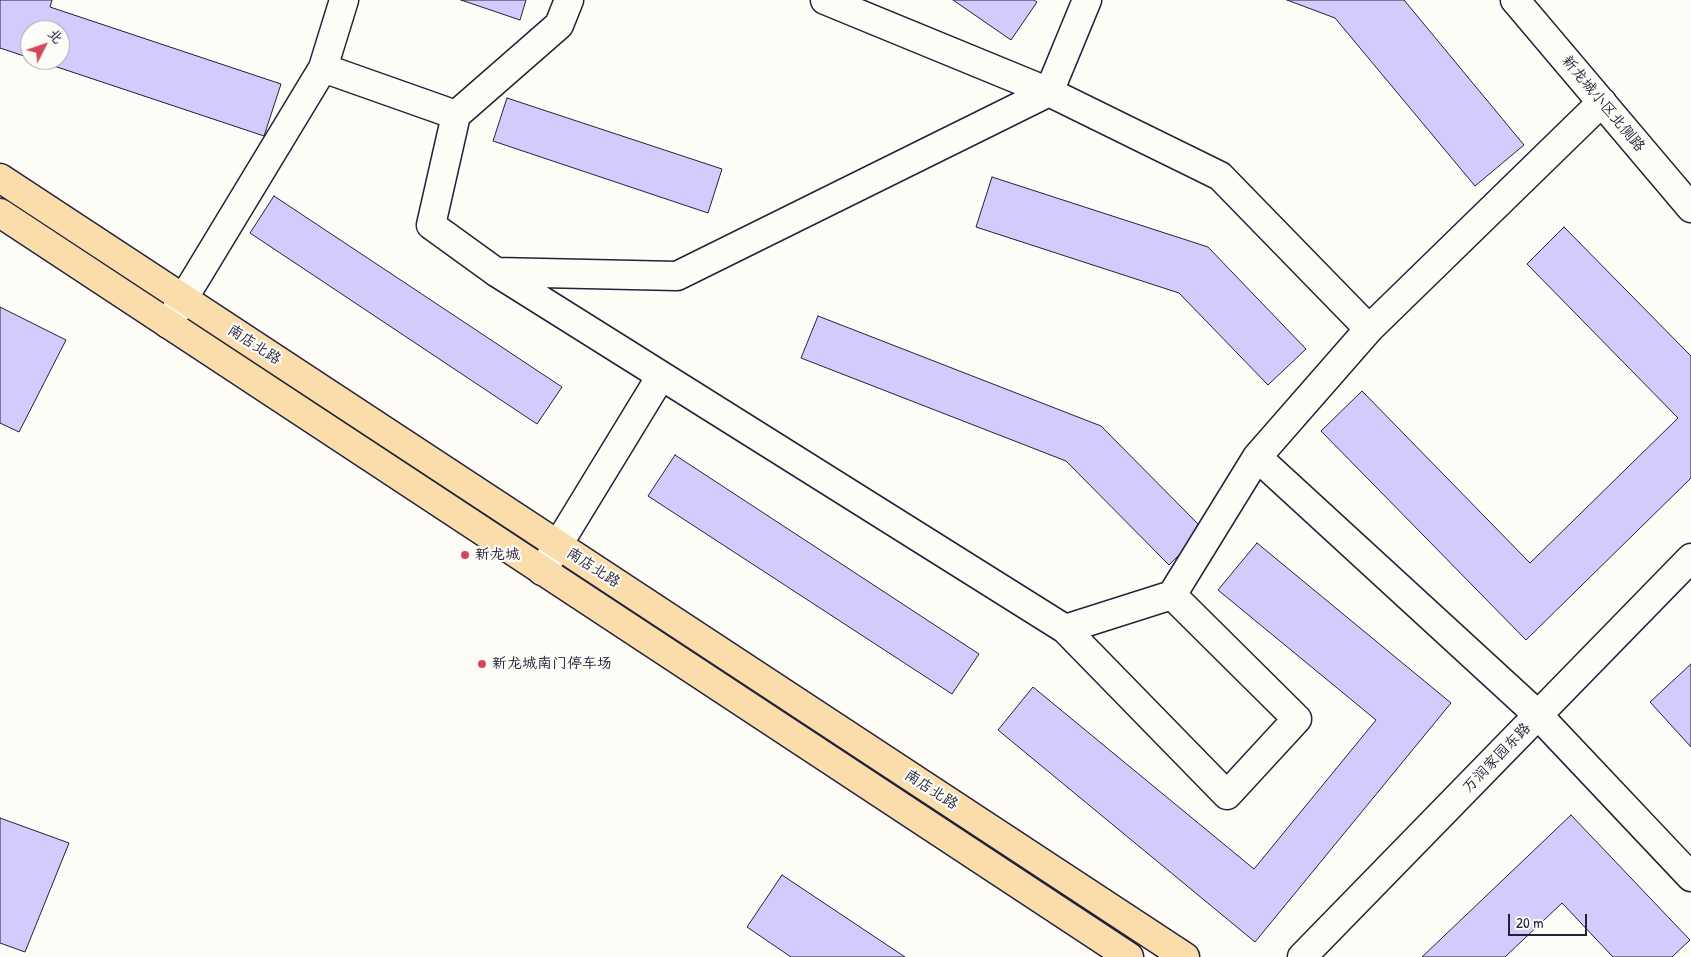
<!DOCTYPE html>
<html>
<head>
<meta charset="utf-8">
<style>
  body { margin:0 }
  #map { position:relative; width:1691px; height:957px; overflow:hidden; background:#fdfcf7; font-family:"Patrick Hand","LXGW WenKai TC",sans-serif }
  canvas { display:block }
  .north { position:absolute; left:20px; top:20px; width:50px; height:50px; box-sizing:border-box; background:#fdfcf7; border:1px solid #a5a5ac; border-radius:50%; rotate:49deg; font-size:14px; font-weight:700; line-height:20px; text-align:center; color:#22223b }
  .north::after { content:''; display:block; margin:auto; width:18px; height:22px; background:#d1495b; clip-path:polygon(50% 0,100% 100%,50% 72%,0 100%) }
  .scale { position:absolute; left:1508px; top:914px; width:79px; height:22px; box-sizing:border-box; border:2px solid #22223b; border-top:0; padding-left:6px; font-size:15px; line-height:18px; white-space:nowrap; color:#22223b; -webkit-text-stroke:4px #fdfcf7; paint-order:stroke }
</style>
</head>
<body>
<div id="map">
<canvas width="1691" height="957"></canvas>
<div class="north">北</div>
<div class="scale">20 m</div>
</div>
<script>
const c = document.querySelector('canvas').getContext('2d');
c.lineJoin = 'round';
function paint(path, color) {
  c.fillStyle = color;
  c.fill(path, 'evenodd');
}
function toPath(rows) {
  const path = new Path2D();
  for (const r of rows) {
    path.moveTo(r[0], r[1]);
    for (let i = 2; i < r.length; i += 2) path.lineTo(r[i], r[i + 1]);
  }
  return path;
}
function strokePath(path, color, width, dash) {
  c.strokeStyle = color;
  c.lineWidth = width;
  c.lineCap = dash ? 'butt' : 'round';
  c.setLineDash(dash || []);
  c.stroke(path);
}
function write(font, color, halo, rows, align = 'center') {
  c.font = font + ' "Patrick Hand","LXGW WenKai TC",sans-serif';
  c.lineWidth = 4.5;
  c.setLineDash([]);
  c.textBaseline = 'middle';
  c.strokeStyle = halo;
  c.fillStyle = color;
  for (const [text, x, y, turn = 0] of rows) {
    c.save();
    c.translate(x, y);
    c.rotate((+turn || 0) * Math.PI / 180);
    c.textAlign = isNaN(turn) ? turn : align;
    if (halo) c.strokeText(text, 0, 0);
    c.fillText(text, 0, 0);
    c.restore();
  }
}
const building = toPath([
  [0,0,52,0,50,7,281,84,264,136,36,60,60,60,60,30,30,30,30,58,0,48,0,0],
  [461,0,526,0,520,20,461,0],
  [953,0,1034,0,1037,2,1011,40,953,0],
  [1287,0,1404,0,1524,145,1475,186,1335,18,1287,0],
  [507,98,722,169,708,213,493,141,507,98],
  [992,177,1208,247,1306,349,1268,385,1179,293,976,227,992,177],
  [274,196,562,387,537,424,250,233,274,196],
  [1564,227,1691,356,1691,478,1526,640,1321,431,1362,391,1530,563,1678,418,1527,264,1564,227],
  [0,307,66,340,19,432,0,423,0,307],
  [818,316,1101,426,1204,530,1169,565,1066,461,801,358,818,316],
  [675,455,979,654,952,694,648,496,675,455],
  [1257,543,1451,703,1255,942,998,730,1033,687,1254,869,1376,720,1218,590,1257,543],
  [1691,664,1691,747,1650,702,1691,664],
  [1571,815,1690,940,1672,957,1613,957,1562,903,1505,957,1422,957,1571,815],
  [0,818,69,843,25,952,0,943,0,818],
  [782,875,905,957,791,957,747,927,782,875]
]);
paint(building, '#d4cbfd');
strokePath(building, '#22223b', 1);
const minor = toPath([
  [344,0,323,68,456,115],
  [569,0,559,25,456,115,431,225,496,272,1065,629,1172,595,1257,457],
  [825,0,1049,92,1087,0],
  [1515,0,1691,208],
  [1602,102,1369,329,1257,457,1538,715,1691,877],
  [496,272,677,276,1049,92,1220,176,1369,329],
  [168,324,323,68],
  [542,571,661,376],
  [1065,629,1227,795,1297,719,1172,595],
  [1302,957,1691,558]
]);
const major = toPath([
  [0,178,1185,957],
  [0,213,1129,957]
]);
strokePath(minor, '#22223b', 31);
strokePath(major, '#22223b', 31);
strokePath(minor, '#fdfcf7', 28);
strokePath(major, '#fbdcab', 28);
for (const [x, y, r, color] of [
  [465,555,5,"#d1495b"],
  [482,664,5,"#d1495b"]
]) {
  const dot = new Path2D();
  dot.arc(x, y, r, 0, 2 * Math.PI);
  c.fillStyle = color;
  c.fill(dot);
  strokePath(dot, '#fdfcf7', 2);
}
write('15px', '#22223b', '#fdfcf7', [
  ["新龙城小区北侧路",1603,104,50],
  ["南店北路",254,345,33],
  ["南店北路",593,568,33],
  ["万润家园东路",1497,758,-46],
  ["南店北路",931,790,33]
]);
write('15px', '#22223b', '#fdfcf7', [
  ["新龙城",475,555],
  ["新龙城南门停车场",492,664]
], 'left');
</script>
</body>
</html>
